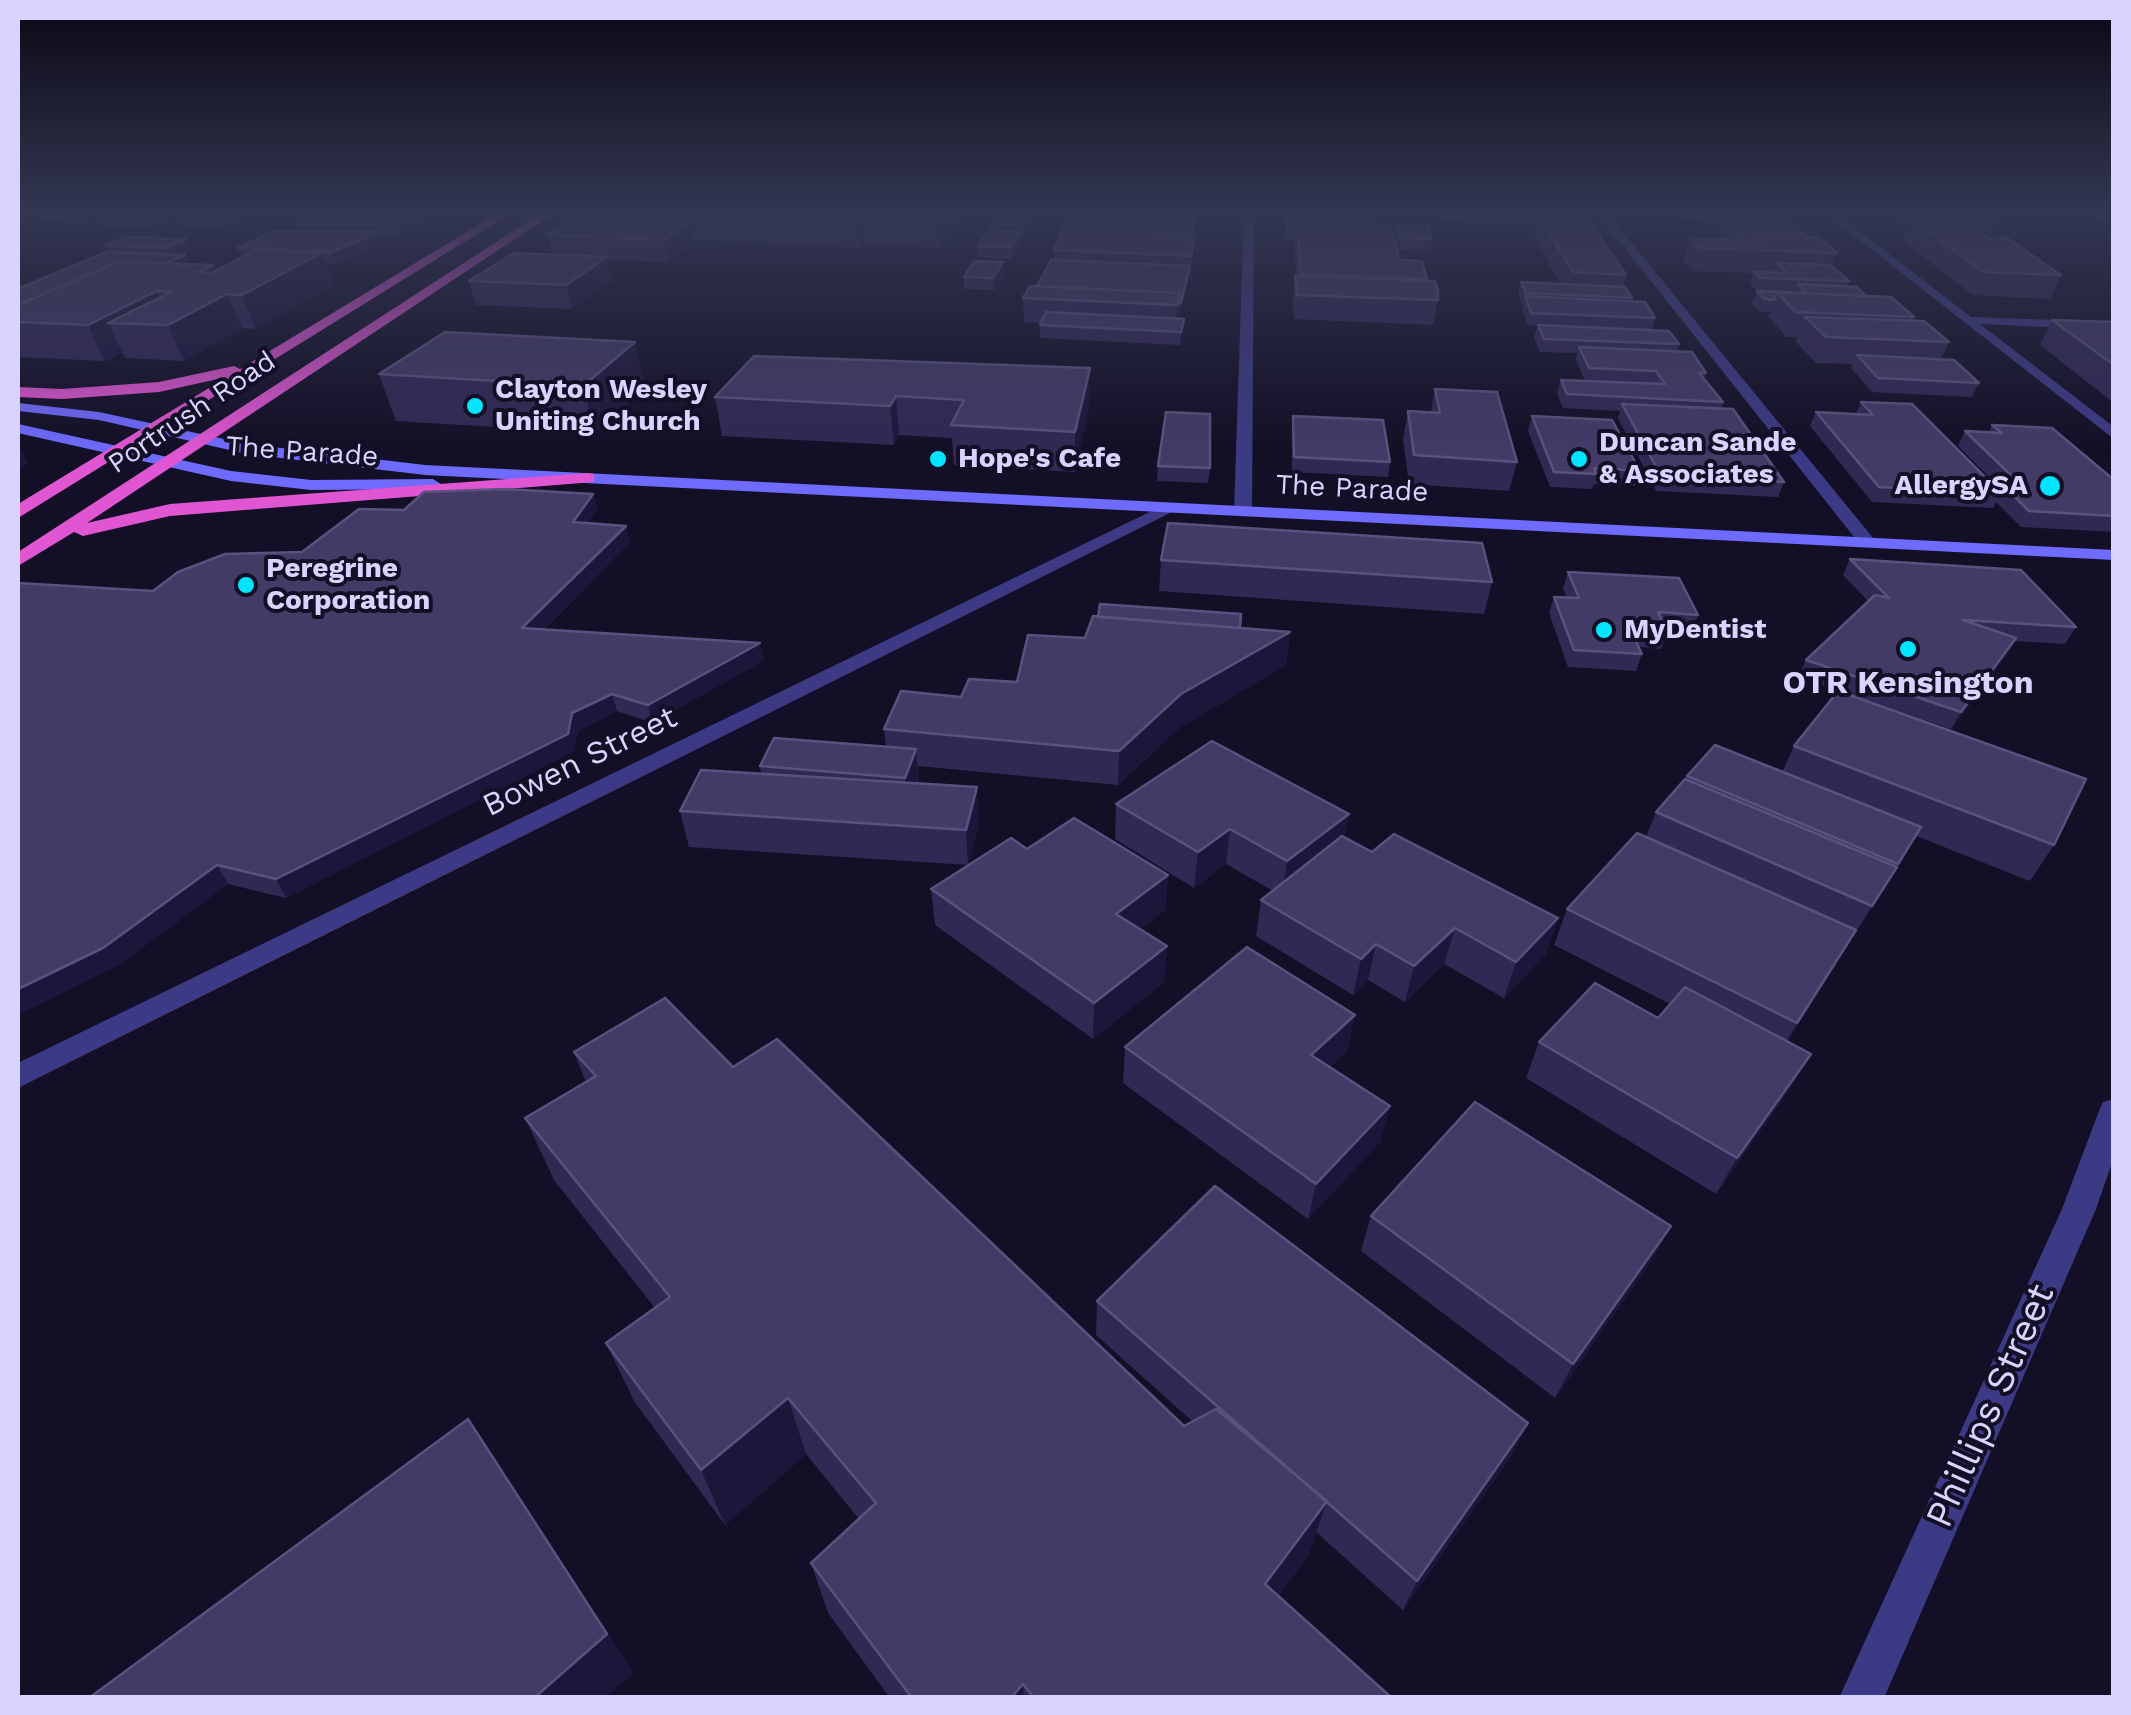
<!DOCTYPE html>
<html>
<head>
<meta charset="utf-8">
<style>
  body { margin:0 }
  #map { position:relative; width:2131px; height:1715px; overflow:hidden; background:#130f26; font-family:"Work Sans",sans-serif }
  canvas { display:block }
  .frame { position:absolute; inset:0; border:20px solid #d9d4ff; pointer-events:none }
</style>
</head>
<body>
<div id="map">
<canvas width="2131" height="1715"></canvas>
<div class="frame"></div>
</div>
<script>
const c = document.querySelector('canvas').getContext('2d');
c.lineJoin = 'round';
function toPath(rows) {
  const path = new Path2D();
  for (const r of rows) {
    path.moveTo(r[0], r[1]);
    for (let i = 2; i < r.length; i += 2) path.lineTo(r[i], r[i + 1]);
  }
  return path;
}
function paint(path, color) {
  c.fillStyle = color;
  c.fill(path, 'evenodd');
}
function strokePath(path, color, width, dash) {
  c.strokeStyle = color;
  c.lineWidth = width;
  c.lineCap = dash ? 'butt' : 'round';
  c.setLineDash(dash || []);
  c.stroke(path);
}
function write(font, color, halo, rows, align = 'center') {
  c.font = font + ' "Work Sans",sans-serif';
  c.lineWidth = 8;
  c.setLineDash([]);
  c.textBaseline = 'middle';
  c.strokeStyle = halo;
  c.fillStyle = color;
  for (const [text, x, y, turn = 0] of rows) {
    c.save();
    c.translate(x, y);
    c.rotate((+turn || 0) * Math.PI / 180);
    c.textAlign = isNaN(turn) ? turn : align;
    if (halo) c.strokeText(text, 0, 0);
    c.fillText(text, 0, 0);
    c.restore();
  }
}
paint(toPath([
  [1244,213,1254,213,1252,511,1243,516,1234,511,1244,213],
  [1597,213,1607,213,1874,539,1874,547,1862,547,1597,213],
  [1825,213,1836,213,1971,317,2114,322,2114,330,1980,324,2114,427,2114,439,1825,213],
  [1166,504,1180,508,18,1088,18,1063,1166,504],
  [2114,1099,2114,1157,2096,1209,1884,1698,1839,1698,2062,1209,2099,1111,2103,1102,2114,1099]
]), '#3d3a85');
paint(toPath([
  [18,403,99,412,247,444,425,465,2114,550,2114,560,425,475,247,454,99,420,18,411,18,403],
  [18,424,231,471,311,480,433,479,441,484,433,489,311,490,231,481,18,433,18,424]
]), '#6f6bff');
paint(toPath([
  [498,213,511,213,18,518,18,504,227,377,159,392,62,399,18,397,18,387,62,389,159,382,234,366,240,369,498,213],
  [541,213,554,213,87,523,170,504,588,473,594,474,594,482,170,516,83,536,74,532,18,566,18,552,541,213]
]), '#e055d1');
paint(toPath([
  [34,213,259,213,226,228,180,227,177,218,153,228,101,227,97,219,89,222,37,220],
  [321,213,443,213,432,217,426,217,426,220,398,236,382,236,385,243,336,264,326,263,334,285,256,329,242,328,184,361,125,358,122,352,105,361,18,357,18,289,108,252,105,245,127,237,191,250,181,254,189,264,216,270,242,258,238,248,301,231,298,224],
  [583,213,963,213,963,220,942,248,863,244,860,248,694,240,694,241,668,262,607,260,612,280,572,309,476,305,469,281,552,255,547,235],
  [999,213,1032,213,1032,219,1021,237,1021,243,1011,259,978,257,978,246,992,230,991,224],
  [1070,213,1196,214,1193,235,1195,236,1194,247,1189,278,1178,319,1184,319,1180,345,1040,338,1040,323,1024,322,1023,298,1037,286,1054,260,1054,250],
  [1283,213,1352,213,1352,217,1355,224,1400,260,1427,279,1426,281,1438,300,1433,325,1294,319,1293,300,1296,276,1294,241,1286,240,1286,223,1283,222],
  [1439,213,1584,213,1626,275,1623,287,1632,298,1631,301,1655,318,1652,330,1679,344,1677,351,1706,373,1704,379,1723,402,1721,409,1784,482,1778,497,1656,491,1618,418,1620,411,1563,408,1557,393,1561,380,1585,381,1576,360,1577,353,1540,352,1534,338,1537,326,1528,325,1522,309,1523,306,1518,295,1521,282,1560,284,1528,224,1440,220],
  [1676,213,1708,213,1706,220,1681,219],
  [1710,213,1765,213,1837,253,1832,266,1849,281,1847,287,1914,317,1912,320,1949,342,1941,359,1979,383,1972,397,1872,392,1851,368,1853,364,1816,363,1796,342,1797,337,1786,337,1768,316,1770,312,1759,312,1752,303,1757,291,1795,292,1756,290,1750,284,1753,273,1692,271,1683,260,1690,238,1725,239,1708,222],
  [1894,213,1987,213,1999,221,1994,232,1979,231,1989,238,2061,275,2050,299,1972,295,1902,239,1907,227,1893,216],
  [2083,213,2114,213,2114,221,2098,221],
  [1397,225,1432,239,1430,251,1398,250,1395,236],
  [1004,274,994,290,964,289,964,277],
  [2052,320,2114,322,2114,403,2040,345],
  [635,342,645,387,595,433,396,421,379,374],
  [754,356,1089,405,1075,472,954,465,952,438,899,435,894,445,722,436,715,397],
  [1435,389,1517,462,1509,491,1409,484,1403,439,1408,411,1431,412],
  [1861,402,1993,484,1994,482,1958,446,1965,431,1988,433,1992,425,2114,480,2114,532,2021,527,1996,502,1993,508,1872,502,1810,426,1816,412,1856,414],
  [1293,416,1390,462,1388,477,1292,472,1292,430],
  [1532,416,1640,471,1635,486,1594,484,1592,489,1550,487,1528,431],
  [1158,466,1210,468,1208,483,1157,481],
  [593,494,597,509,587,523,630,542,543,630,764,660,653,723,617,711,578,731,573,752,286,898,228,884,116,967,153,591,302,552,404,510],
  [1850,559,2076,627,2065,644,2015,641,2007,655,1951,729,1798,677,1806,660,1868,601,1843,575],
  [1161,560,1492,582,1484,614,1159,591],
  [1568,572,1698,615,1692,631,1666,630,1667,632,1661,649,1639,647,1642,654,1636,671,1568,667,1549,613,1554,597,1567,598,1563,589],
  [1240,628,1290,632,1286,665,1179,728,1118,785,918,766,919,784,979,822,968,865,689,847,680,811,761,774,760,766,886,747,884,729,961,697,1017,682,1085,638],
  [1794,746,2054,845,2030,881,1916,836,1787,1042,1811,1054,1789,1090,1716,1194,1526,1078,1539,1042,1658,1018,1670,1004,1554,945,1567,909,1646,837,1656,812,1687,776,1782,772],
  [1116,804,1344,837,1372,852,1558,918,1546,954,1504,998,1444,964,1405,1002,1368,980,1353,995,1256,936,1261,900,1273,891,1226,864,1194,888,1115,839],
  [1027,849,1168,875,1165,910,1140,929,1167,946,1164,982,1093,1039,935,925,931,889],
  [1355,1015,1347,1051,1330,1067,1390,1106,1380,1142,1308,1219,1123,1083,1125,1047],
  [574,1052,733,1067,1184,1426,1193,1422,1096,1335,1097,1301,1528,1423,1511,1456,1403,1610,1316,1532,1309,1554,1278,1597,1392,1698,890,1698,828,1613,811,1563,859,1519,806,1454,725,1525,634,1401,606,1343,655,1308,554,1180,525,1118,586,1082],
  [1371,1216,1671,1226,1651,1261,1555,1398,1361,1251]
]), '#312854');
paint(toPath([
  [18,213,31,213,18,218],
  [85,213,94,213,97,219,89,222],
  [146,213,174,213,177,218,153,228],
  [220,213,259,213,226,228],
  [417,213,424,213,426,220,398,236,394,225],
  [645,213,665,213,666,221,637,218],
  [944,213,963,213,963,220,942,248,940,217],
  [1029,213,1032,213,1032,219,1022,237,1022,225],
  [860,214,863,244,860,248,857,218],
  [690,220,694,241,668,262,664,240],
  [381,232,385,243,336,264,331,252],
  [1021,232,1021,243,1011,259,1011,247],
  [186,239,191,250,170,259,165,248],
  [322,253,334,285,256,329,242,295],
  [185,255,190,266,35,323],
  [607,257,612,280,572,309,566,285],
  [1003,262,1004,274,994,290,993,278],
  [214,265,242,328,184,361,168,325,108,323,122,352,105,361,88,325,157,291,172,323,198,272],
  [1190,266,1189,278,1180,315,1181,303],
  [1180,293,1178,317,1175,330,1177,305],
  [635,342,645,387,595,433,583,386],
  [1090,368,1089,405,1075,472,1075,432],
  [896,396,899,435,894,445,890,406],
  [18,443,28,463,18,469],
  [593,494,597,509,577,538,573,522],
  [626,526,630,542,527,645,522,628],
  [1290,632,1286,665,1179,728,1118,785,1119,751,1181,694],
  [2016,638,2007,655,1951,729,1961,712],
  [760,643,764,660,653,723,648,705],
  [612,694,617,711,578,731,573,752,286,898,276,879,572,713],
  [916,749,919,784,909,813,905,778],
  [977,787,979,822,968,865,966,830],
  [1349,814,1342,849,1282,896,1287,861],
  [1921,827,1901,863,1851,941,1872,906],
  [1230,829,1226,864,1194,888,1198,852],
  [217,865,228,884,116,967,18,1015,18,989],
  [1168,875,1165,910,1114,950,1116,914],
  [1558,918,1546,954,1504,998,1516,962],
  [1455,928,1444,964,1405,1002,1414,966],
  [1856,930,1835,966,1776,1059,1797,1023],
  [1376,944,1368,980,1353,995,1361,959],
  [1167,946,1164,982,1093,1039,1094,1003],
  [1355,1015,1347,1051,1304,1091,1311,1055],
  [1811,1054,1789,1090,1716,1194,1737,1158],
  [1390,1106,1380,1142,1308,1219,1316,1184],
  [1671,1226,1651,1261,1555,1398,1573,1364],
  [788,1398,806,1454,725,1525,701,1470],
  [468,1419,634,1672,606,1698,534,1698],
  [1528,1423,1511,1456,1403,1610,1417,1581],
  [1327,1501,1309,1554,1251,1634,1265,1584],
  [1023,1684,1024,1698,1011,1698]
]), '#1d163a');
const building = toPath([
  [321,213,417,213,394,225,298,224,321,213],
  [583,213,645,213,637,218,690,220,664,240,547,235,583,213],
  [752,213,944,213,940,217,860,214,857,218,752,213],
  [999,213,1029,213,1022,225,991,224,999,213],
  [1070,213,1196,214,1192,233,1132,231,1195,236,1191,256,1054,250,1070,213],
  [1311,213,1352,213,1352,214,1311,213],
  [1538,213,1584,213,1626,275,1573,272,1538,213],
  [1712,213,1782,214,1806,236,1760,235,1758,240,1741,240,1712,213],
  [1908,213,1987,213,1999,221,1915,218,1908,213],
  [1286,215,1354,217,1355,224,1297,222,1296,229,1287,229,1286,215],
  [1911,218,1963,220,1989,238,2007,238,2061,275,1983,272,1911,218],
  [1297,222,1390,225,1400,260,1422,261,1427,279,1301,274,1297,222],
  [1397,225,1428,226,1432,239,1400,238,1397,225],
  [989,230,1021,232,1011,247,978,246,989,230],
  [275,231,381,232,331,252,238,248,275,231],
  [1760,235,1819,237,1837,253,1699,248,1690,238,1765,241,1760,235],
  [127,237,186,239,165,248,105,245,127,237],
  [257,250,322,253,242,295,227,294,168,325,108,323,171,292,157,291,88,325,18,322,18,305,117,262,214,265,198,272,211,273,257,250],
  [106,252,185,255,166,263,117,262,18,305,18,289,106,252],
  [514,253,607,257,566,285,469,281,514,253],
  [1051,260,1190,266,1181,303,1179,303,1180,293,1037,286,1051,260],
  [974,261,1003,262,993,278,964,277,974,261],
  [1777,263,1830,265,1849,281,1760,278,1754,272,1787,273,1777,263],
  [1295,276,1435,281,1438,290,1438,300,1297,295,1295,276],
  [1521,282,1625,287,1632,298,1526,293,1521,282],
  [1798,284,1857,287,1866,296,1777,292,1774,300,1764,299,1757,291,1806,293,1798,284],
  [1030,286,1180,293,1177,305,1023,298,1030,286],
  [1777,292,1891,297,1914,317,1795,312,1777,292],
  [1525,296,1645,302,1655,318,1531,313,1525,296],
  [1046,312,1184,319,1181,332,1040,325,1046,312],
  [1805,317,1924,321,1949,342,1826,337,1805,317],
  [2052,320,2114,322,2114,365,2052,320],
  [1538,325,1669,331,1679,344,1544,339,1538,325],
  [445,332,635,342,583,386,379,374,445,332],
  [1579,347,1692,352,1706,373,1699,373,1723,402,1567,394,1561,380,1665,384,1656,371,1589,368,1579,347],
  [1857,355,1954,360,1979,383,1878,378,1857,355],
  [754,356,1090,368,1075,432,951,425,964,400,896,396,890,406,715,397,754,356],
  [1435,389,1497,392,1517,462,1414,455,1408,411,1440,413,1435,389],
  [1861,402,1912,404,2001,493,1879,487,1816,412,1873,415,1861,402],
  [1622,404,1733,409,1784,482,1661,476,1622,404],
  [1166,412,1210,414,1210,468,1158,466,1166,412],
  [1293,416,1383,420,1390,462,1294,457,1293,416],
  [1532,416,1612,420,1640,471,1594,468,1596,474,1554,472,1532,416],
  [1992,425,2052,428,2114,480,2114,516,2029,511,1996,478,2015,479,1965,431,2002,433,1992,425],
  [505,489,593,494,573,522,626,526,522,628,760,643,648,705,612,694,572,713,568,734,276,879,217,865,103,948,18,989,18,583,153,591,178,572,225,554,302,552,359,509,404,510,424,492,505,489],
  [1168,523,1482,543,1492,582,1161,560,1168,523],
  [1850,559,2021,570,2076,627,1963,620,2016,638,1961,712,1806,660,1875,595,1889,598,1850,559],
  [1568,572,1679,578,1698,615,1658,612,1667,632,1630,630,1642,654,1574,650,1554,597,1579,598,1568,572],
  [1100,604,1241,614,1240,628,1098,617,1100,604],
  [1093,616,1290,632,1181,694,1119,751,884,729,901,691,961,697,969,679,1017,682,1028,635,1085,638,1093,616],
  [1838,691,2086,779,2054,845,1794,746,1838,691],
  [774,738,916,749,905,778,760,766,774,738],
  [1212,741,1349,814,1287,861,1230,829,1198,852,1116,804,1212,741],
  [1715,745,1921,827,1898,864,1687,776,1715,745],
  [701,770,977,787,966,830,680,811,701,770],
  [1685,779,1897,867,1872,906,1656,812,1685,779],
  [1074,818,1168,875,1116,914,1167,946,1094,1003,931,889,1011,838,1027,849,1074,818],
  [1637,833,1856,930,1797,1023,1567,909,1637,833],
  [1394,834,1558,918,1516,962,1455,928,1414,966,1376,944,1361,959,1261,900,1342,836,1372,852,1394,834],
  [1247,947,1355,1015,1311,1055,1390,1106,1316,1184,1125,1047,1247,947],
  [1595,983,1658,1018,1685,987,1811,1054,1737,1158,1539,1042,1595,983],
  [665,998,733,1067,777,1039,1184,1426,1216,1409,1327,1501,1265,1584,1392,1698,1034,1698,1023,1684,1011,1698,912,1698,811,1563,876,1503,788,1398,701,1470,606,1343,670,1297,525,1118,596,1076,574,1052,665,998],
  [1475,1102,1671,1226,1573,1364,1371,1216,1475,1102],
  [1215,1186,1528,1423,1417,1581,1097,1301,1215,1186],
  [468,1419,607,1634,534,1698,89,1698,468,1419]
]);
paint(building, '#433a66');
strokePath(building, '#5a527e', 2.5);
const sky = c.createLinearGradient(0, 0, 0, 453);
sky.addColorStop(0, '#0a0815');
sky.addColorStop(0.47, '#333752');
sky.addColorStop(1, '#33375200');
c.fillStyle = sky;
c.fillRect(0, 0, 2131, 453);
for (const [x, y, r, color] of [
  [475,406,10,"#00e5ff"],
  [938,459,10,"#00e5ff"],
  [1579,459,10,"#00e5ff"],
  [2050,486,12,"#00e5ff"],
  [246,585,10,"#00e5ff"],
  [1604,630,10,"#00e5ff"],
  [1908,649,10,"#00e5ff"]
]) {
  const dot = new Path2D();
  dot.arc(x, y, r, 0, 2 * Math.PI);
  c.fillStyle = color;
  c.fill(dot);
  strokePath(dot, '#130f26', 4);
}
write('bold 28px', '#d9d4ff', '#130f26', [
  ["Clayton Wesley",495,390],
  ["Uniting Church",495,422],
  ["Duncan Sande",1599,443],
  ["& Associates",1599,475],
  ["Hope's Cafe",958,459],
  ["AllergySA",2028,486,"right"],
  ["Peregrine",266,569],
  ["Corporation",266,601],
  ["MyDentist",1624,630]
], 'left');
write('28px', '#d9d4ff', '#130f26', [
  ["Portrush Road",192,413,-34],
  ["The Parade",302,452,4],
  ["The Parade",1352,489,3]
]);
write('bold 32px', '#d9d4ff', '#130f26', [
  ["OTR Kensington",1908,684]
]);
write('32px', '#d9d4ff', '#130f26', [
  ["Bowen Street",580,762,-26]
]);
write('38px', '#d9d4ff', '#130f26', [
  ["Phillips Street",1991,1406,-66]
]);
</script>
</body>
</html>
